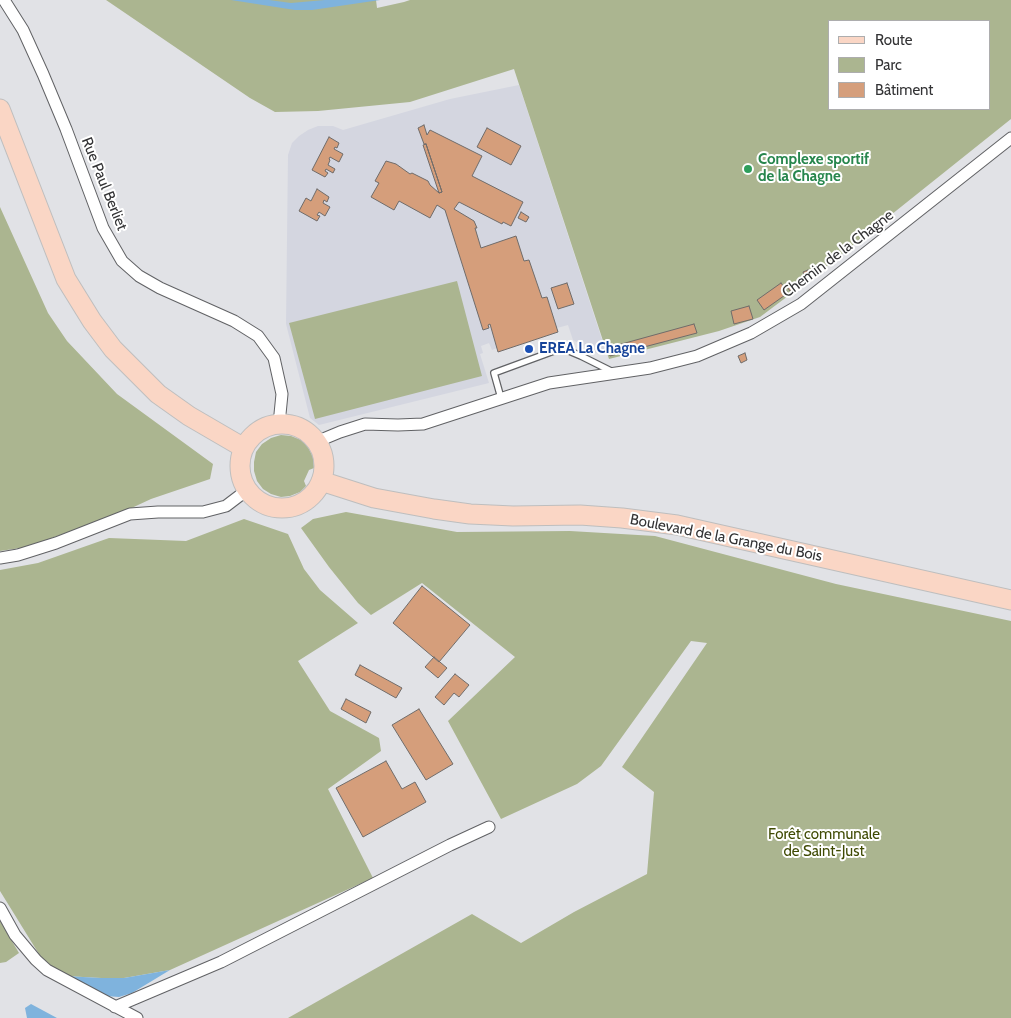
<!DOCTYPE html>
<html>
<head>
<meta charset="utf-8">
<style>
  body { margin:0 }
  #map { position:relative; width:1011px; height:1018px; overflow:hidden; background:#e1e2e6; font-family:Cabin,sans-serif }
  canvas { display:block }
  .legend { position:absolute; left:828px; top:20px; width:162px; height:90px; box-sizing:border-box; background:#fff; border:1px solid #adadae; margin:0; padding:6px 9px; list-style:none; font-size:15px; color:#333335 }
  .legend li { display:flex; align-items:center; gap:10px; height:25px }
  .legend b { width:25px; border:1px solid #adadae }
</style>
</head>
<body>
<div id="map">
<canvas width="1011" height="1018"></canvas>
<ul class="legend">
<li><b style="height:6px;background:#fad6c5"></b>Route</li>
<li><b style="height:14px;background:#abb590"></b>Parc</li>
<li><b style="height:14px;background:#d59e7b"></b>Bâtiment</li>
</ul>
</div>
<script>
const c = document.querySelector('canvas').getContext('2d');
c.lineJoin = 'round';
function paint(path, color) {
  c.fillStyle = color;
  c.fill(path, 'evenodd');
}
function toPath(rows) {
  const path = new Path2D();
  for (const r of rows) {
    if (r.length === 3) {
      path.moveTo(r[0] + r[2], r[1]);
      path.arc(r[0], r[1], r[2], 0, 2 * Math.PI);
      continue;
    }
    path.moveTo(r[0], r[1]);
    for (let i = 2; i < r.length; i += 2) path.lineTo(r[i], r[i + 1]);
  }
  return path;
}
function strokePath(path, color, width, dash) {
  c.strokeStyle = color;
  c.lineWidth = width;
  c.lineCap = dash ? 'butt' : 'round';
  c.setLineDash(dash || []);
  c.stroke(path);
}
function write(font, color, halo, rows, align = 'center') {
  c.font = font + ' Cabin,sans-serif';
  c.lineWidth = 4;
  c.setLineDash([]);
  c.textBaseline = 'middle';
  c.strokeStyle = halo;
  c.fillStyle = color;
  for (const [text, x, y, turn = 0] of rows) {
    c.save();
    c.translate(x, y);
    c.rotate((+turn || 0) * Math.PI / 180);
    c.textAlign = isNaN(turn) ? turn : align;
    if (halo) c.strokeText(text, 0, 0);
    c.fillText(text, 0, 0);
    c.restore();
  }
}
paint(toPath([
  [519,85,606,352,598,354,573,340,568,325,557,328,558,332,498,352,497,348,492,350,489,343,481,346,483,353,480,354,489,383,319,425,310,418,286,324,288,155,292,143,299,136,308,130,318,126,333,126,343,130,450,99]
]), '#d4d6e0');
paint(toPath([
  [106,0,376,0,377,8,404,2,410,0,1011,0,1011,119,812,278,760,317,719,331,609,359,514,69,410,102,318,111,275,112,250,98],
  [830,21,990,21,990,109,830,109],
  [0,207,48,313,67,341,117,394,213,464,210,479,151,499,123,512,27,547,0,551],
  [457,281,482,376,315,419,289,323],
  [281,435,291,436,301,440,308,447,313,457,314,468,309,470,304,481,306,486,300,492,290,496,281,497,271,494,263,489,257,481,254,471,254,462,256,452,262,444,271,438],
  [346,512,457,532,570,531,655,536,836,584,1011,621,1011,1018,288,1018,472,914,521,943,574,912,647,874,654,792,622,767,707,643,691,641,601,766,577,784,501,819,448,721,515,657,422,583,371,615,358,603,329,567,301,528,313,519],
  [244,519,288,534,304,569,320,590,358,623,298,661,330,711,379,738,381,751,328,789,373,878,170,970,124,978,101,978,65,976,42,959,0,891,0,570,38,563,109,538,186,541],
  [0,921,19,953,6,962,0,963]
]), '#abb590');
paint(toPath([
  [231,0,269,0,291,3,325,0,380,0,312,10,295,10],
  [170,970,132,993,119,997,106,996,65,976,101,978,124,978],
  [31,1004,57,1018,27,1018,25,1008]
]), '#7fb3dd');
const building = toPath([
  [424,125,427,135,430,130,482,156,472,176,523,202,511,226,503,222,502,224,459,202,454,209,474,221,477,228,475,228,481,248,516,236,524,261,529,260,542,298,547,297,558,332,498,352,490,324,488,325,489,328,483,330,445,210,437,205,430,218,399,201,394,210,371,197,379,183,375,181,386,161,396,164,410,174,412,173,428,181,430,185,439,193,442,192,426,144,424,144,418,128,424,125],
  [487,128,521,146,511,165,477,147,487,128],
  [329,137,339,143,337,148,335,147,334,149,343,154,339,162,330,157,329,159,330,160,328,165,335,169,333,173,326,169,325,171,328,173,325,177,312,170,329,137],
  [426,144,442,192,439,193,423,145,426,144],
  [317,189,329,197,327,202,324,200,323,203,330,207,325,216,319,212,317,215,320,216,317,221,299,211,306,198,311,201,317,189],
  [521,212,529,217,526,222,518,218,521,212],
  [808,270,810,276,805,278,803,272,808,270],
  [788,282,793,289,790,291,785,284,788,282],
  [567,283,574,304,558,309,551,288,567,283],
  [781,283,788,293,764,310,757,300,781,283],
  [749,306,753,319,734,324,731,311,749,306],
  [694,324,697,333,610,356,607,348,694,324],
  [745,353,747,360,741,363,738,356,745,353],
  [422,586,470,625,439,662,393,623,422,586],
  [434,657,447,668,438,678,425,667,434,657],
  [360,665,402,688,396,698,355,675,360,665],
  [455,674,469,685,459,697,454,693,444,705,435,697,455,674],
  [346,699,371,712,366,723,341,709,346,699],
  [419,709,453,764,426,780,392,725,419,709],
  [386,761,402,789,415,782,426,802,363,837,336,788,386,761]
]);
paint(building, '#d59e7b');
strokePath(building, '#706c6a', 1);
const lane = toPath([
  [501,398,494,373,562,348,581,356,613,372]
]);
const street = toPath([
  [4,0,23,30,43,74,66,129,103,228,122,261,139,276,160,288,234,321,258,336,274,358,282,394,279,424],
  [316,442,340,432,365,424,398,425,423,424,549,383,650,368,697,356,751,333,801,304,1011,138],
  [0,558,18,555,56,543,130,514,158,512,203,512,226,506,247,490],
  [0,908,15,935,36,960,47,970,137,1018],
  [115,1007,221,962,450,845,489,827]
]);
const primary = toPath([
  [0,109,66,279,92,321,113,349,158,394,189,416,244,448],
  [282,466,42],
  [321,481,374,498,434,509,470,514,513,516,580,515,622,518,677,525,1011,600]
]);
strokePath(lane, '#616265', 8);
strokePath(street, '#616265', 13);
strokePath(primary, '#bebebe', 21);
strokePath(lane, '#fff', 5.5);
strokePath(street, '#fff', 11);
strokePath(primary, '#fad6c5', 19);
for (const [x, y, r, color] of [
  [748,169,5,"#2e9e5b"],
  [529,349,5,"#1a4fb4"]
]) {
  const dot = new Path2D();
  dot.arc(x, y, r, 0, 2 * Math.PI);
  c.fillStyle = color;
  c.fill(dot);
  strokePath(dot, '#fff', 2);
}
write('bold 15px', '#27864d', '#fff', [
  ["Complexe sportif",758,160],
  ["de la Chagne",758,177]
], 'left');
write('15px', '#333335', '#fff', [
  ["Rue Paul Berliet",104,184,68],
  ["Chemin de la Chagne",838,254,-37],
  ["Boulevard de la Grange du Bois",726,538,11]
]);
write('bold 15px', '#164399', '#fff', [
  ["EREA La Chagne",539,349]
], 'left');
write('15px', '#3f4a03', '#fff', [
  ["Forêt communale",824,835],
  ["de Saint-Just",824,852]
]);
</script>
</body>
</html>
